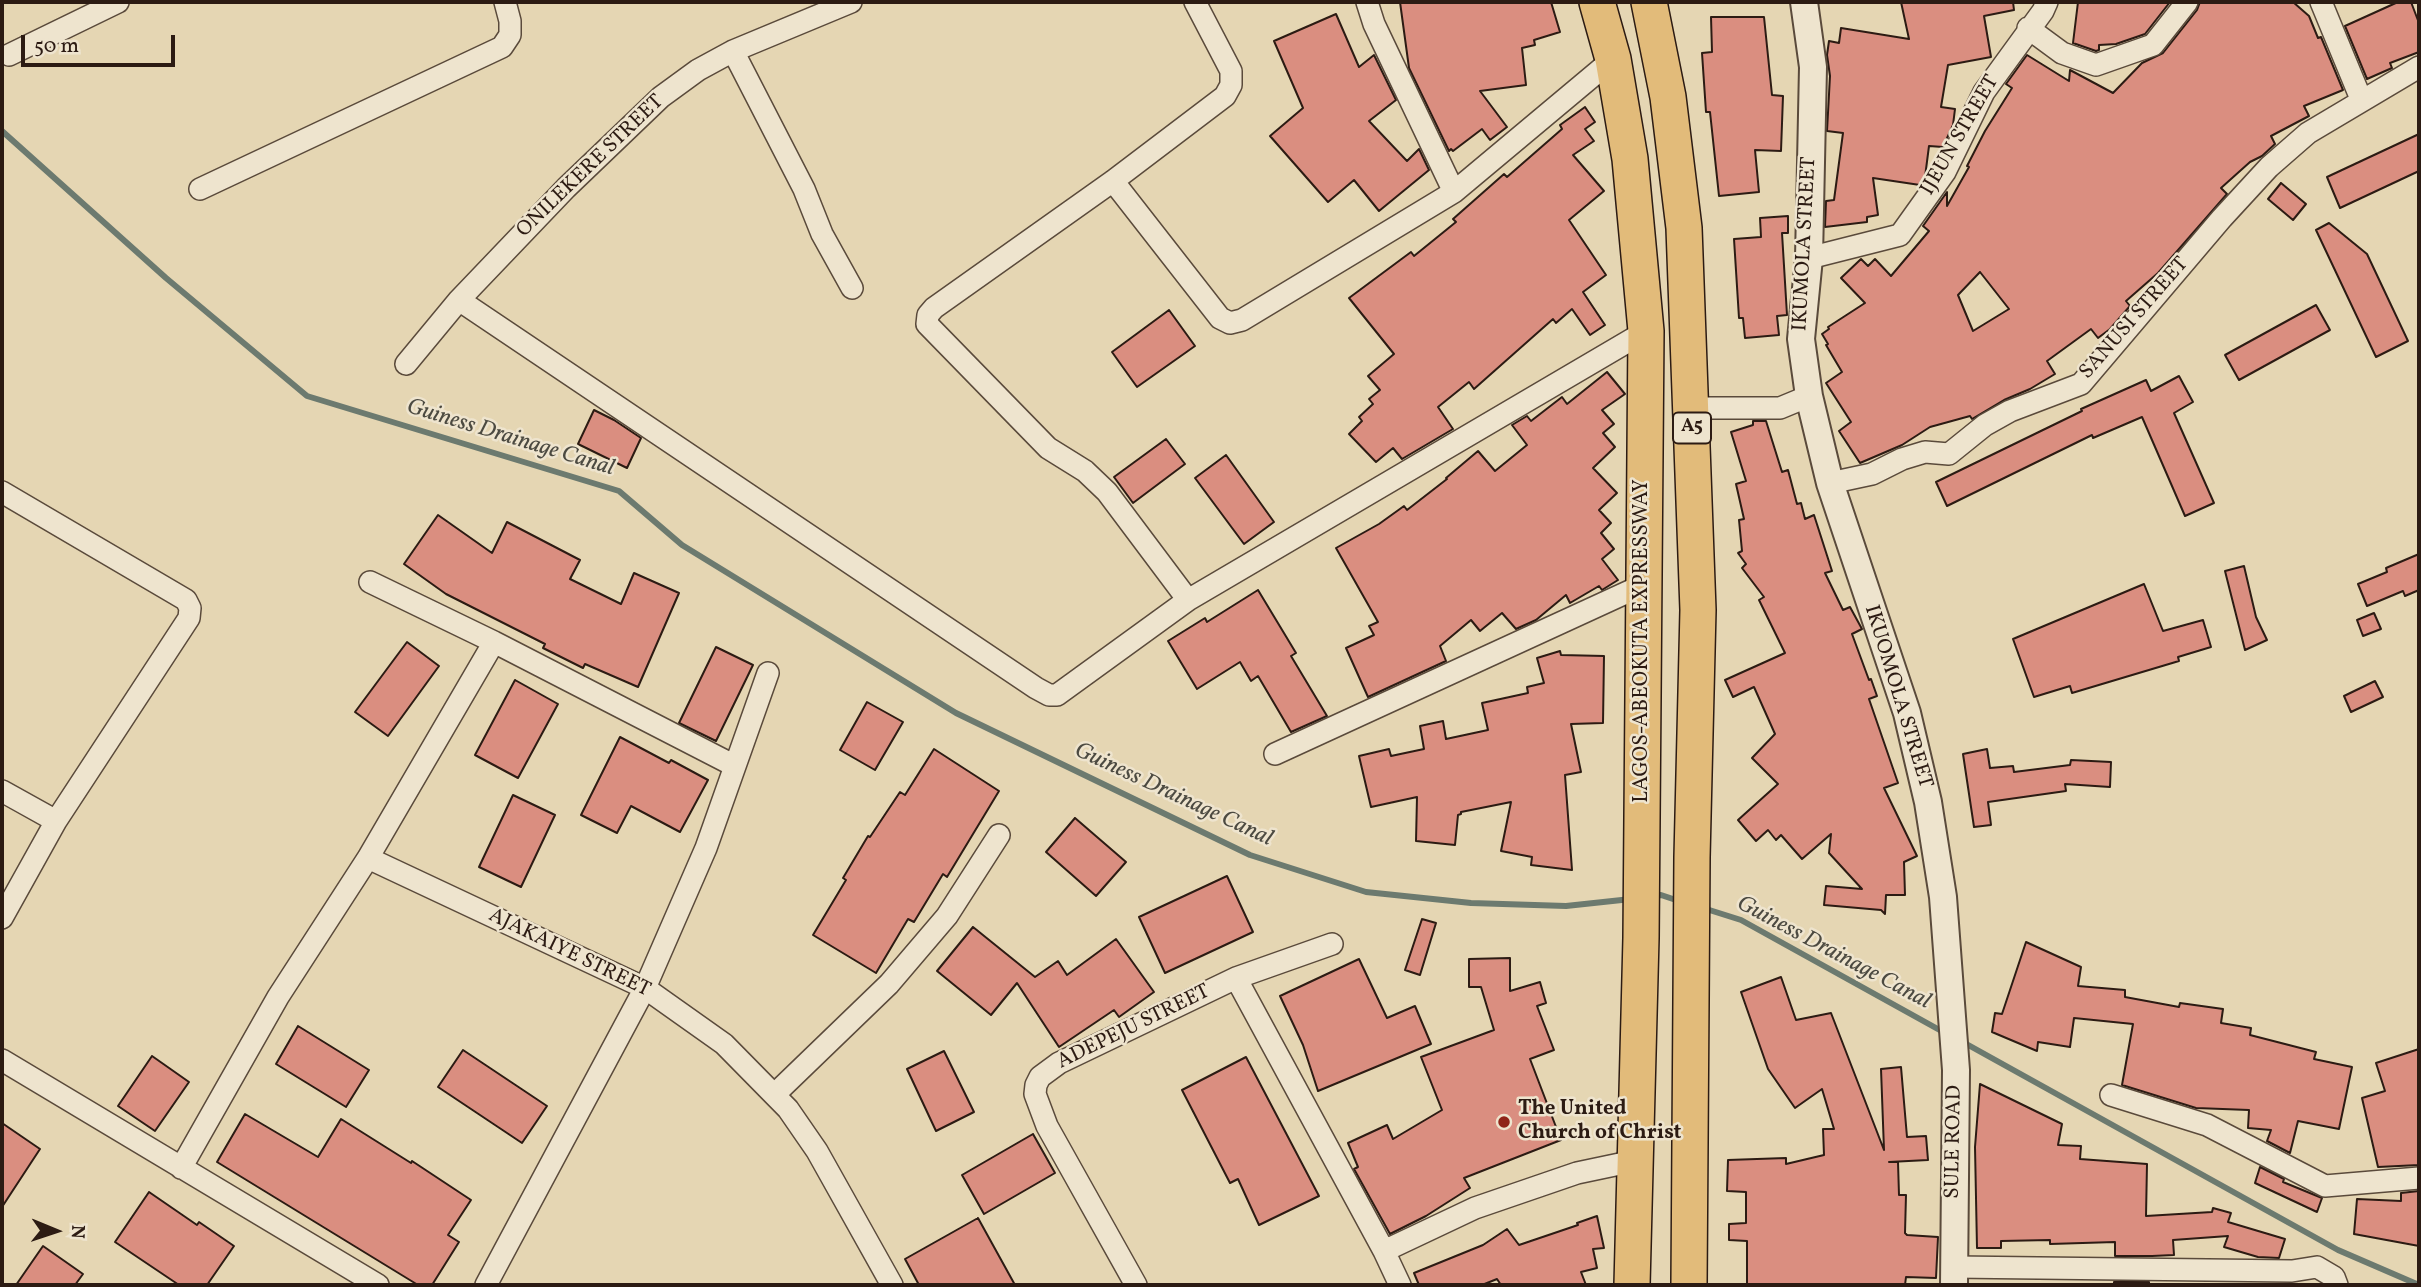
<!DOCTYPE html>
<html>
<head>
<meta charset="utf-8">
<style>
  body { margin:0 }
  #map { position:relative; width:2421px; height:1287px; overflow:hidden; background:#e5d6b3; font-family:Vollkorn,serif }
  canvas { display:block }
  .frame { position:absolute; inset:0; border:4px solid #2c1b13; pointer-events:none }
  .north { position:absolute; left:21px; top:1196px; width:70px; height:70px; -webkit-text-stroke:5px #eee4ce; paint-order:stroke; rotate:92deg; font-size:19px; font-weight:700; line-height:28px; text-align:center; color:#2c1b13 }
  .north::after { content:''; display:block; margin:auto; width:24px; height:32px; background:#2c1b13; clip-path:polygon(50% 0,100% 100%,50% 72%,0 100%) }
  .scale { position:absolute; left:21px; top:35px; width:154px; height:32px; box-sizing:border-box; border:4px solid #2c1b13; border-top:0; padding-left:9px; font-size:21px; line-height:24px; white-space:nowrap; color:#2c1b13; -webkit-text-stroke:5px #eee4ce; paint-order:stroke }
</style>
</head>
<body>
<div id="map">
<canvas width="2421" height="1287"></canvas>
<div class="frame"></div>
<div class="north">N</div>
<div class="scale">50 m</div>
</div>
<script>
const c = document.querySelector('canvas').getContext('2d');
c.lineJoin = 'round';
function toPath(rows) {
  const path = new Path2D();
  for (const r of rows) {
    path.moveTo(r[0], r[1]);
    for (let i = 2; i < r.length; i += 2) path.lineTo(r[i], r[i + 1]);
  }
  return path;
}
function strokePath(path, color, width, dash) {
  c.strokeStyle = color;
  c.lineWidth = width;
  c.lineCap = dash ? 'butt' : 'round';
  c.setLineDash(dash || []);
  c.stroke(path);
}
function paint(path, color) {
  c.fillStyle = color;
  c.fill(path, 'evenodd');
}
function write(font, color, halo, rows, align = 'center') {
  c.font = font + ' Vollkorn,serif';
  c.lineWidth = 5;
  c.setLineDash([]);
  c.textBaseline = 'middle';
  c.strokeStyle = halo;
  c.fillStyle = color;
  for (const [text, x, y, turn = 0] of rows) {
    c.save();
    c.translate(x, y);
    c.rotate((+turn || 0) * Math.PI / 180);
    c.textAlign = isNaN(turn) ? turn : align;
    if (halo) c.strokeText(text, 0, 0);
    c.fillText(text, 0, 0);
    c.restore();
  }
}
strokePath(toPath([
  [2,131,166,278,307,396,619,491,682,545,956,713,1250,855,1366,892,1471,903,1566,906,1631,899],
  [1653,896,1661,895,1679,901],
  [1703,908,1741,920,1945,1033],
  [1961,1041,2338,1250,2419,1285]
]), '#6c7a6f', 6);
const building = toPath([
  [1400,2,1551,2,1560,32,1534,40,1535,45,1522,48,1526,85,1480,91,1507,127,1490,140,1482,129,1453,151,1451,149,1449,151,1409,68,1400,2],
  [1901,2,2013,2,2014,10,1984,16,1991,57,1948,65,1941,107,1955,109,1953,125,1943,147,1929,146,1925,177,1920,185,1873,178,1878,215,1867,217,1867,222,1825,227,1826,201,1834,200,1843,133,1827,131,1830,76,1827,55,1829,41,1839,43,1841,28,1909,39,1901,2],
  [2078,2,2170,2,2145,34,2116,44,2099,45,2099,50,2096,51,2073,43,2078,2],
  [2200,2,2293,2,2309,16,2318,38,2321,37,2343,90,2304,106,2309,116,2271,136,2275,144,2262,156,2250,162,2221,188,2227,194,2158,273,2126,301,2130,306,2110,329,2098,338,2091,329,2047,361,2055,374,2030,389,2004,400,1972,419,1970,416,1930,427,1902,445,1860,463,1839,431,1851,422,1826,383,1842,372,1826,345,1828,344,1822,334,1829,329,1828,327,1865,303,1841,278,1861,259,1868,266,1875,259,1891,276,1929,231,1923,226,1947,192,1947,206,1969,167,1967,166,1985,131,2012,88,2006,84,2027,55,2069,81,2070,70,2113,93,2142,63,2163,53,2197,10,2200,2],
  [1980,272,2009,309,1973,331,1958,295,1980,272],
  [2398,2,2411,2,2419,23,2419,52,2390,63,2392,68,2367,79,2345,26,2398,2],
  [1336,14,1359,67,1374,55,1396,100,1369,121,1407,161,1419,149,1429,170,1379,211,1354,180,1328,202,1270,136,1303,108,1274,41,1336,14],
  [1711,17,1764,17,1772,95,1783,96,1781,151,1755,150,1759,192,1719,196,1710,112,1706,112,1702,53,1712,52,1711,17],
  [1585,107,1595,122,1585,129,1594,141,1573,155,1604,191,1569,220,1606,275,1583,292,1605,325,1590,335,1572,309,1556,323,1553,319,1474,389,1469,382,1438,407,1453,429,1402,459,1393,448,1376,462,1349,434,1362,421,1359,417,1373,404,1369,399,1380,390,1368,376,1394,354,1349,298,1411,252,1414,256,1456,222,1453,219,1504,174,1507,177,1562,129,1560,125,1585,107],
  [2419,134,2419,171,2340,208,2327,177,2419,134],
  [2281,183,2306,204,2293,220,2268,199,2281,183],
  [1788,216,1788,233,1782,233,1787,315,1777,316,1779,335,1745,338,1743,318,1739,318,1734,239,1761,237,1760,218,1788,216],
  [2329,223,2367,254,2408,341,2376,357,2316,230,2329,223],
  [2316,305,2330,330,2239,380,2225,355,2316,305],
  [1169,310,1195,346,1137,387,1112,352,1169,310],
  [1607,372,1625,394,1602,410,1614,424,1603,433,1615,447,1593,468,1617,493,1599,510,1611,523,1601,533,1614,549,1602,559,1618,580,1602,590,1599,586,1570,603,1566,595,1536,620,1516,629,1502,613,1480,631,1471,620,1440,646,1446,661,1368,697,1346,648,1374,635,1369,626,1378,622,1336,548,1379,524,1404,506,1407,510,1447,479,1446,478,1478,451,1495,471,1527,445,1512,425,1527,416,1531,421,1562,397,1567,404,1607,372],
  [2179,376,2193,402,2174,413,2214,503,2185,516,2142,417,2093,438,2092,435,1947,506,1936,482,2082,411,2081,409,2146,380,2151,391,2179,376],
  [594,410,614,420,641,438,627,468,578,444,594,410],
  [1753,421,1766,421,1782,472,1788,470,1797,504,1801,503,1805,519,1814,515,1832,571,1825,573,1843,610,1850,607,1862,629,1852,634,1869,680,1871,679,1877,696,1869,699,1898,783,1884,788,1917,856,1904,862,1905,895,1886,895,1885,914,1881,910,1824,905,1826,886,1862,889,1829,853,1831,834,1802,859,1781,835,1776,840,1768,830,1756,841,1738,820,1778,784,1752,758,1775,734,1754,687,1733,697,1725,680,1785,653,1759,600,1764,597,1742,568,1746,564,1738,553,1742,551,1739,520,1744,519,1736,484,1746,481,1731,432,1753,425,1753,421],
  [1166,439,1185,464,1133,503,1114,477,1166,439],
  [1226,455,1274,522,1244,544,1195,478,1226,455],
  [438,515,492,553,507,522,580,560,570,579,621,604,634,573,679,593,638,687,585,664,583,668,543,648,545,644,446,594,404,564,438,515],
  [2419,554,2419,590,2405,596,2403,591,2367,606,2358,584,2387,572,2386,568,2419,554],
  [2244,566,2256,617,2267,640,2245,650,2225,571,2244,566],
  [2144,584,2163,631,2203,620,2211,647,2178,657,2179,661,2072,693,2070,686,2034,697,2013,639,2144,584],
  [1258,590,1296,653,1291,656,1327,716,1291,732,1258,676,1251,681,1240,662,1197,689,1168,641,1205,618,1207,622,1258,590],
  [2374,613,2381,629,2363,636,2357,620,2374,613],
  [407,642,439,666,388,736,355,712,407,642],
  [716,647,753,665,716,741,679,723,716,647],
  [1560,651,1561,655,1604,656,1603,723,1571,724,1581,772,1565,775,1572,870,1531,865,1532,857,1501,851,1511,802,1461,812,1461,814,1458,815,1455,845,1416,841,1417,797,1371,807,1359,756,1389,749,1391,756,1424,749,1420,726,1443,721,1446,739,1488,730,1482,703,1528,693,1527,687,1544,683,1537,658,1560,651],
  [515,680,558,704,518,778,475,755,515,680],
  [2375,681,2383,697,2351,712,2344,696,2375,681],
  [867,702,903,722,875,770,840,750,867,702],
  [620,737,669,763,671,760,708,780,680,832,631,806,617,833,581,815,620,737],
  [934,749,999,791,947,877,943,874,914,922,908,919,876,973,813,935,846,880,843,878,868,836,870,837,900,792,905,795,934,749],
  [1987,749,1990,768,2013,766,2014,772,2070,765,2071,760,2111,762,2110,787,2065,784,2066,791,1988,802,1991,825,1974,827,1963,754,1987,749],
  [513,795,555,815,521,887,479,867,513,795],
  [1075,818,1126,862,1096,896,1046,852,1075,818],
  [1227,876,1253,932,1165,973,1139,917,1227,876],
  [1422,919,1436,923,1420,975,1405,970,1422,919],
  [973,927,1035,977,1058,961,1067,975,1116,939,1154,992,1119,1017,1114,1010,1059,1047,1017,983,991,1015,937,971,973,927],
  [2026,942,2081,967,2078,986,2125,990,2125,997,2179,1007,2180,1003,2223,1009,2221,1023,2251,1028,2250,1035,2316,1052,2314,1059,2352,1067,2339,1129,2298,1121,2290,1153,2267,1141,2271,1130,2248,1128,2249,1110,2196,1108,2122,1085,2133,1024,2074,1018,2070,1047,2038,1042,2037,1051,1992,1032,1995,1013,2002,1014,2026,942],
  [1510,958,1510,991,1540,982,1546,1003,1537,1006,1554,1050,1530,1059,1561,1140,1464,1178,1470,1188,1426,1216,1390,1234,1354,1169,1358,1167,1348,1143,1387,1125,1393,1139,1442,1110,1421,1057,1494,1030,1481,987,1469,987,1469,959,1510,958],
  [1359,959,1387,1018,1415,1006,1431,1044,1318,1091,1303,1045,1280,996,1359,959],
  [1781,977,1796,1020,1831,1013,1884,1150,1881,1069,1901,1067,1907,1137,1926,1136,1928,1160,1889,1162,1898,1162,1899,1195,1906,1195,1905,1233,1907,1235,1938,1237,1936,1278,1906,1277,1905,1285,1747,1285,1747,1241,1729,1240,1729,1224,1746,1223,1746,1192,1727,1191,1728,1160,1786,1158,1786,1164,1824,1155,1823,1129,1834,1129,1822,1089,1795,1108,1768,1069,1741,992,1781,977],
  [298,1026,369,1070,346,1107,276,1064,298,1026],
  [2419,1049,2419,1165,2378,1167,2362,1098,2385,1091,2376,1063,2419,1049],
  [463,1050,547,1106,522,1143,438,1087,463,1050],
  [944,1051,974,1112,936,1131,907,1069,944,1051],
  [152,1056,189,1082,155,1131,118,1106,152,1056],
  [1246,1057,1319,1196,1259,1225,1238,1179,1230,1183,1182,1090,1246,1057],
  [1980,1084,2062,1124,2058,1145,2081,1146,2080,1159,2147,1164,2146,1216,2212,1212,2213,1208,2231,1213,2228,1222,2285,1239,2279,1258,2258,1257,2224,1247,2228,1236,2173,1240,2174,1255,2152,1256,2115,1256,2115,1242,2050,1244,2050,1240,2001,1241,2001,1248,1977,1248,1975,1147,1980,1084],
  [245,1114,318,1157,341,1119,411,1163,412,1161,471,1200,448,1235,459,1242,432,1285,418,1285,217,1162,245,1114],
  [2,1123,40,1149,2,1207,2,1123],
  [1033,1134,1055,1173,984,1214,962,1175,1033,1134],
  [2260,1167,2284,1179,2283,1182,2322,1198,2317,1212,2255,1183,2260,1167],
  [2419,1191,2419,1246,2354,1234,2357,1199,2401,1201,2401,1193,2419,1191],
  [149,1192,197,1225,199,1222,234,1246,207,1285,179,1285,115,1242,149,1192],
  [1597,1216,1604,1248,1593,1249,1597,1268,1581,1272,1586,1285,1501,1285,1497,1279,1482,1285,1419,1285,1414,1273,1483,1245,1507,1229,1519,1245,1578,1225,1577,1223,1597,1216],
  [978,1218,1015,1285,919,1285,905,1259,978,1218],
  [43,1246,83,1274,75,1285,16,1285,43,1246],
  [2114,1282,2149,1282,2149,1285,2114,1285,2114,1282]
]);
paint(building, '#da8e80');
strokePath(building, '#2c1b13', 2);
const minor = toPath([
  [1367,2,1374,24,1454,192],
  [2321,2,2361,99],
  [2028,28,2062,53,2096,65,2153,45,2187,2],
  [733,51,804,189,822,234,852,288],
  [9,55,118,2],
  [1113,181,1220,318,1230,323,1242,320,1454,192,1613,59],
  [200,189,502,47,510,35,510,21,505,2],
  [1809,258,1900,235,1945,172,1984,92,2043,11,2047,2],
  [459,300,1036,688,1049,695,1057,695,1188,600,1646,331],
  [406,364,459,300,566,188,661,97,698,70,733,51,851,2],
  [1691,408,1780,408,1809,396],
  [1830,483,1872,474,1902,459,1925,452,1949,454,1985,425,2010,411,2081,384,2222,218,2269,167,2308,133,2419,67],
  [2,492,186,600,190,608,189,618,56,821,2,918],
  [370,582,494,642,735,766],
  [1188,600,1107,492,1085,471,1048,448,927,324,928,315,934,308,1113,181,1225,96,1231,85,1231,71,1195,2],
  [1275,754,1643,585],
  [2,791,56,821],
  [368,858,645,988,724,1044,788,1109,817,1151,892,1285],
  [1236,978,1384,1251,1400,1285],
  [2,1060,378,1285],
  [775,1094,889,984,947,916,999,835],
  [2111,1095,2207,1125,2325,1186,2419,1178],
  [181,1168,278,997,368,858,494,642],
  [1384,1251,1475,1208,1577,1173,1634,1161],
  [1954,1267,2292,1271,2317,1267,2334,1277,2337,1285],
  [486,1285,645,988,706,848,768,673],
  [1136,1285,1047,1126,1035,1094,1036,1085,1040,1077,1059,1063,1236,978,1332,944]
]);
const tertiary = toPath([
  [1804,2,1813,67,1809,258,1801,339,1809,396,1830,483,1907,713,1928,802,1943,897,1956,1070,1954,1285]
]);
const trunk = toPath([
  [1597,2,1613,59,1630,159,1646,331,1641,938,1632,1285],
  [1649,2,1668,97,1684,228,1698,610,1692,857,1689,1285]
]);
strokePath(minor, '#5a4a3b', 24);
strokePath(tertiary, '#5a4a3b', 30);
strokePath(trunk, '#2c1b13', 38);
strokePath(minor, '#eee4ce', 21);
strokePath(tertiary, '#eee4ce', 26);
strokePath(trunk, '#e2bb7a', 35);
for (const [x, y, r, color] of [
  [1504,1122,7,"#8f2418"]
]) {
  const dot = new Path2D();
  dot.arc(x, y, r, 0, 2 * Math.PI);
  c.fillStyle = color;
  c.fill(dot);
  strokePath(dot, '#eee4ce', 2.5);
}
for (const [x, y, w] of [
  [1692,428,38]
]) {
  const box = new Path2D();
  box.roundRect(x - w / 2, y - 15.5, w, 31, 5);
  c.fillStyle = '#eee4ce';
  c.fill(box);
  strokePath(box, '#2c1b13', 2);
}
write('bold 19px', '#2c1b13', null, [
  ["A5",1692,428]
]);
write('21px', '#2c1b13', '#eee4ce', [
  ["IJEUN STREET",1961,136,-60],
  ["ONILEKERE STREET",591,167,-44],
  ["IKUMOLA STREET",1806,244,-87],
  ["SANUSI STREET",2135,319,-49],
  ["LAGOS-ABEOKUTA EXPRESSWAY",1643,641,-90],
  ["IKUOMOLA STREET",1897,697,73],
  ["AJAKAIYE STREET",569,954,26],
  ["ADEPEJU STREET",1134,1028,-26],
  ["SULE ROAD",1955,1142,-89]
]);
write('bold 21px', '#2c1b13', '#eee4ce', [
  ["The United",1518,1110],
  ["Church of Christ",1518,1134]
], 'left');
write('italic 23px', '#4c4a41', '#eee4ce', [
  ["Guiness Drainage Canal",510,439,17],
  ["Guiness Drainage Canal",1173,796,25],
  ["Guiness Drainage Canal",1833,954,28]
]);
</script>
</body>
</html>
